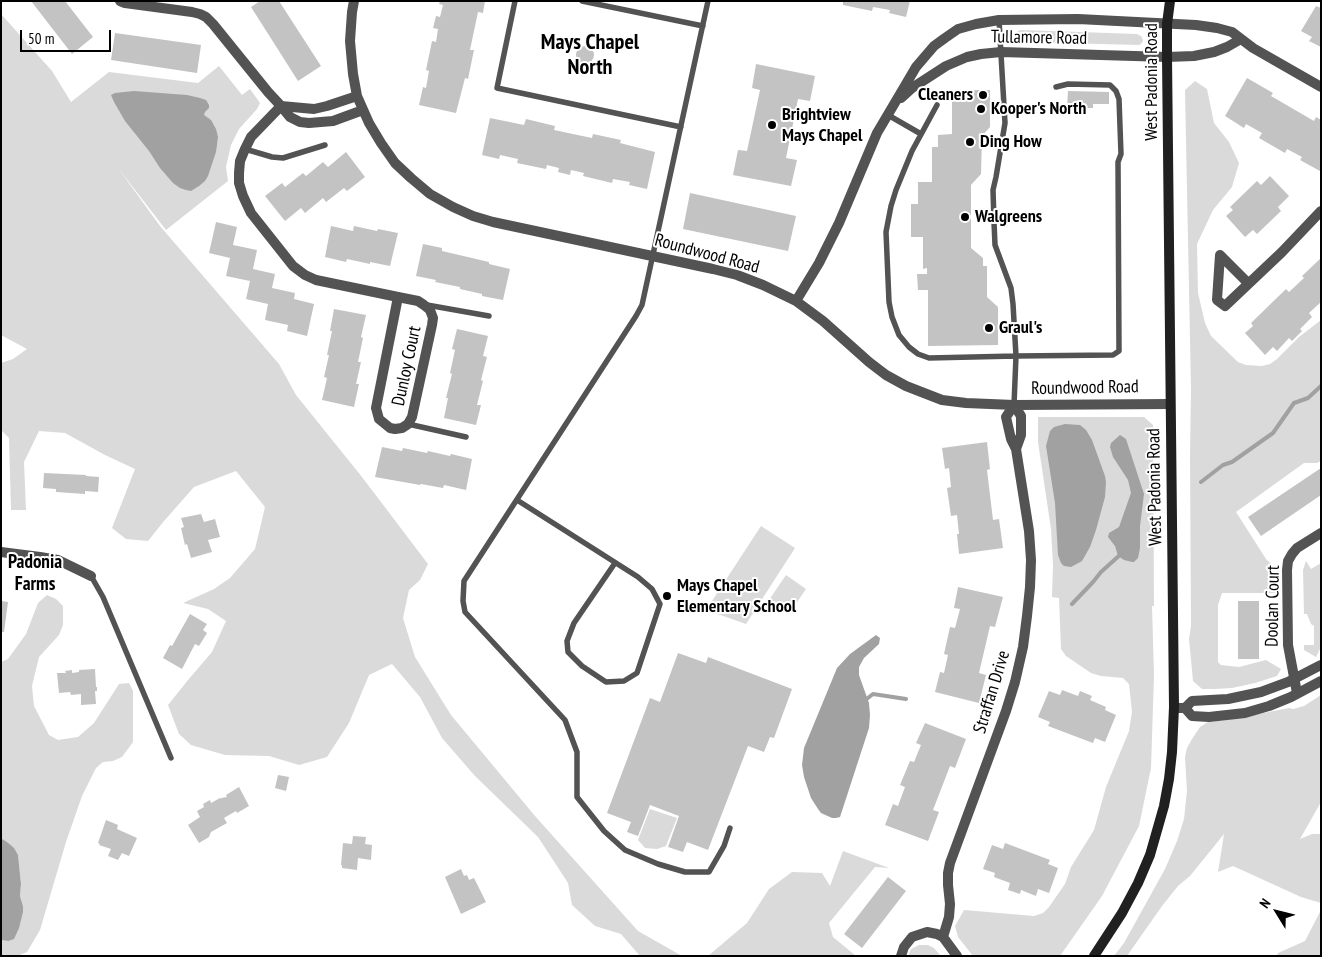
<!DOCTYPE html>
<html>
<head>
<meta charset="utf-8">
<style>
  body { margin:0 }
  #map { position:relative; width:1322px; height:957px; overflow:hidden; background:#fff; font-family:"PT Sans Narrow",sans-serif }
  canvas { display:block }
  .frame { position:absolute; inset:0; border:2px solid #000; pointer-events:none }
  .north { position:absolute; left:1252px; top:887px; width:50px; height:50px; -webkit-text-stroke:4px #fff; paint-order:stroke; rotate:306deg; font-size:14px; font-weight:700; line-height:20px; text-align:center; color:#000 }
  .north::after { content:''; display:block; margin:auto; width:18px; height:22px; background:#000; clip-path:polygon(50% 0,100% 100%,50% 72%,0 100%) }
  .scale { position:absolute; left:20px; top:30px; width:91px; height:22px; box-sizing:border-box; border:2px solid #000; border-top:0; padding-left:6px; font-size:15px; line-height:18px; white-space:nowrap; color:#000; -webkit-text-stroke:4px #fff; paint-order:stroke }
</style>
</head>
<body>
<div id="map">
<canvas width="1322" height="957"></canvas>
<div class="frame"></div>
<div class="north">N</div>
<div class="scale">50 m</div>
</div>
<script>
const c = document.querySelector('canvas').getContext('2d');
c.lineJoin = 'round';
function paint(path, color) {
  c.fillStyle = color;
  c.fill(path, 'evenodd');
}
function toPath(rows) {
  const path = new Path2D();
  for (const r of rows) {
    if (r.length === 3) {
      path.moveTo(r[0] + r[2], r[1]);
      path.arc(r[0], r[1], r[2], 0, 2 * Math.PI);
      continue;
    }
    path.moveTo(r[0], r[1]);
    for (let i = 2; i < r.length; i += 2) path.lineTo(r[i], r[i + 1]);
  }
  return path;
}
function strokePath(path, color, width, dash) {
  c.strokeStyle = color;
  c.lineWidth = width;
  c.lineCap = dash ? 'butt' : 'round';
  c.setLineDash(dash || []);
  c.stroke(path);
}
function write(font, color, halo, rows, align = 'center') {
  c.font = font + ' "PT Sans Narrow",sans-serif';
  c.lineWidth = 4;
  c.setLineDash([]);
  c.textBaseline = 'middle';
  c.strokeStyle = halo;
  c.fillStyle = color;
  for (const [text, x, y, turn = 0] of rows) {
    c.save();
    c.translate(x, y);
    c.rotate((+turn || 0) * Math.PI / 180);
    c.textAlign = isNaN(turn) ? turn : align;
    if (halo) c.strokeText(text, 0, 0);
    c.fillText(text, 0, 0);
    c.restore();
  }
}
paint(toPath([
  [1,14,52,71,71,102,109,72,198,83,219,66,242,95,250,89,260,103,257,109,239,129,231,145,226,167,228,181,166,230,118,168,160,226,279,364,296,395,362,477,428,564,420,580,409,590,403,618,415,657,451,715,535,816,638,931,682,956,640,956,621,934,595,926,572,905,568,883,538,837,475,776,442,738,420,697,392,664,369,675,349,723,327,757,299,765,269,756,225,755,191,745,179,734,168,705,188,680,212,652,226,621,208,609,183,603,214,589,230,578,255,549,265,507,236,471,194,487,164,521,148,541,126,539,112,528,135,469,105,455,65,433,39,431,24,462,26,510,11,510,9,438,1,430,1,363,13,359,27,349,1,335],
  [1021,30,1137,34,1141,36,1143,40,1142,43,1139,45,1022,42,1018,38,1016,35,1018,31],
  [1195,81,1207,89,1214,123,1229,142,1239,163,1232,187,1213,210,1197,244,1198,293,1205,323,1211,336,1238,362,1246,365,1262,366,1270,364,1277,359,1299,337,1321,320,1321,461,1317,463,1304,463,1236,512,1266,559,1279,571,1279,593,1222,593,1218,605,1218,662,1221,665,1239,667,1266,660,1281,669,1277,676,1255,683,1232,688,1215,689,1202,689,1193,681,1189,639,1191,626,1190,454,1191,389,1185,90],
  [1038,417,1144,417,1153,425,1154,606,1152,606,1154,675,1151,768,1139,826,1102,896,1060,956,973,956,958,937,955,926,964,910,1034,916,1043,913,1049,907,1065,884,1071,867,1094,830,1106,787,1129,731,1132,712,1129,684,1123,678,1101,676,1091,673,1066,656,1061,649,1059,598,1052,597,1053,565,1051,529,1038,442],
  [761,526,795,548,746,624,709,611,712,601],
  [1306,561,1311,569,1321,563,1321,647,1316,657,1304,650,1304,645,1314,645,1314,626,1311,624,1307,614,1304,614,1303,570],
  [786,575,806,589,789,614,769,600],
  [47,595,56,599,63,606,63,625,59,635,39,657,32,686,34,706,49,735,58,740,78,737,94,723,119,684,129,683,133,691,133,742,122,757,113,761,103,762,96,768,82,796,66,842,40,930,27,952,17,956,1,956,1,940,8,941,23,906,20,896,21,884,18,855,7,842,1,838,1,662,8,659,26,634,38,603],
  [1321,695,1321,802,1300,839,1312,834,1321,834,1321,903,1301,897,1233,866,1218,872,1224,834,1190,876,1178,886,1162,906,1127,956,1114,956,1124,943,1165,869,1177,841,1184,819,1187,791,1185,757,1187,748,1192,739,1200,727,1208,722,1227,720,1289,708,1293,709,1304,706],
  [650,809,677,818,666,846,657,849,645,848,638,840],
  [843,851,889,868,875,867,829,923,833,937,856,956,708,956,747,923,769,889,792,872,822,873,830,886],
  [1321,910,1321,956,1277,956,1278,953,1305,941],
  [919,945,928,945,934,948,941,956,908,956,911,949]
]), '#dadada');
paint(toPath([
  [134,91,187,95,200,98,206,100,209,105,209,108,205,112,204,115,211,120,216,129,218,137,216,152,208,176,205,181,199,186,191,191,186,190,180,188,173,183,160,168,149,151,125,121,114,102,111,95,115,93],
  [1065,424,1080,425,1086,430,1092,440,1105,476,1106,482,1105,497,1096,530,1090,547,1082,561,1071,567,1064,566,1061,563,1058,555,1055,503,1046,446,1050,431,1054,427],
  [1120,435,1126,439,1144,494,1140,526,1140,548,1138,558,1134,562,1132,562,1124,560,1118,556,1115,546,1108,537,1109,533,1119,527,1131,493,1128,480,1113,457,1110,447,1111,443],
  [876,635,880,638,879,644,864,658,859,667,859,675,869,703,870,715,869,728,840,817,836,818,832,818,821,813,818,809,811,798,804,777,802,765,804,748,837,668,850,654],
  [1,838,7,842,14,848,18,855,21,884,20,896,23,906,23,912,19,928,14,939,8,941,1,940]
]), '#a1a1a1');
strokePath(toPath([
  [1201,482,1223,465,1232,462,1273,433,1294,403,1308,398,1321,386],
  [1072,604,1093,582,1101,572,1121,554],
  [864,701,873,694,906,699]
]), '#a1a1a1', 4);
paint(toPath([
  [31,1,65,1,93,37,72,54],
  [260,1,279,1,321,66,298,81,251,7],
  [440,1,485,1,483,13,478,12,470,50,474,50,468,79,465,78,456,113,419,105,423,87,426,88,429,71,426,70,432,41,436,42,438,29,433,28,436,16,440,17,443,5,439,4],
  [843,1,910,1,906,17,889,13,890,10,873,7,872,11,843,5],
  [1316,6,1321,8,1321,47,1309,41,1312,37,1301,31],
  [115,33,201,45,197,73,111,60],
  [585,55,9],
  [756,64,815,76,810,101,798,99,786,158,797,160,791,186,733,175,738,150,747,151,760,90,752,88],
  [1247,78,1273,93,1271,96,1314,121,1316,117,1321,120,1321,169,1320,171,1300,160,1302,157,1287,149,1285,153,1259,138,1262,133,1246,124,1244,128,1225,116],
  [952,90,990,90,990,127,982,136,981,174,971,185,971,248,983,258,983,266,987,266,987,297,998,307,998,345,928,346,928,290,918,290,917,274,927,274,927,268,923,269,923,237,911,237,911,204,918,204,918,182,932,182,932,147,938,147,938,135,952,134],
  [1068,91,1109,92,1109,104,1093,104,1093,108,1067,108],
  [490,118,524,125,526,119,555,126,554,130,592,138,593,134,621,140,620,143,655,152,647,189,629,185,630,182,613,179,612,183,583,176,584,173,571,170,570,175,558,172,559,168,547,165,546,169,517,163,518,159,500,155,499,159,482,155],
  [346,152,365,177,347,191,344,188,326,202,323,198,305,213,301,208,285,221,265,196,282,183,285,187,303,173,306,176,323,162,328,167],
  [1270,176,1289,196,1278,207,1281,211,1257,234,1253,230,1245,237,1226,216,1233,210,1230,207,1257,181,1261,185],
  [690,193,796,216,788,251,683,229],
  [216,222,237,227,233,245,257,250,253,269,275,274,272,288,295,293,294,299,314,304,307,336,287,331,288,325,265,320,268,304,246,299,250,281,226,276,230,258,209,253],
  [331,226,353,231,354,226,377,231,378,229,398,233,390,266,370,262,370,264,347,259,346,262,325,257],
  [423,244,442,248,442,251,489,262,489,264,510,269,503,300,482,296,482,294,460,289,460,287,435,282,436,280,416,276],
  [1321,258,1321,302,1309,313,1312,317,1300,329,1302,331,1292,341,1289,338,1277,351,1273,347,1265,355,1245,333,1253,326,1251,323,1286,289,1289,292,1304,278,1302,276],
  [334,309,366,315,361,337,363,338,358,362,361,362,356,384,359,384,354,407,322,400,327,378,324,377,329,355,327,355,332,331,330,331],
  [457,329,488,336,483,356,487,357,481,380,483,381,477,405,481,405,476,425,444,418,448,398,446,398,452,374,450,373,455,350,452,349],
  [987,442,990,469,987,470,993,520,999,519,1003,548,959,554,957,534,959,534,957,515,951,516,947,488,951,487,949,468,945,469,942,448],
  [382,447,402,451,403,448,427,453,428,451,450,456,451,454,472,459,466,490,444,485,443,488,421,484,420,485,375,477],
  [1321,468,1321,495,1261,536,1248,517],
  [44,473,86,475,86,476,99,477,98,492,85,491,85,494,56,492,56,489,43,488],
  [201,514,204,522,215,519,220,537,208,540,212,552,191,558,187,544,185,545,181,528,184,527,181,518],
  [958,587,1003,597,995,627,990,626,979,673,986,675,979,703,935,692,940,672,944,673,948,655,944,654,950,627,955,628,960,609,954,608],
  [1,601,8,602,4,632,1,632],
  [1238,601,1259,601,1259,659,1238,659],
  [190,614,207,624,203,630,207,633,199,646,195,644,182,669,163,658,170,645,172,646],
  [678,653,706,663,708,657,792,689,774,738,770,737,764,752,748,746,708,850,687,842,683,852,668,847,679,816,650,805,638,836,627,832,631,822,607,813,650,698,660,702],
  [95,669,96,687,97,687,97,691,95,691,96,704,81,705,81,694,71,695,70,692,59,693,57,673,66,673,65,671,72,670,72,673,79,672,79,670],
  [1062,690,1078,696,1080,691,1092,696,1090,700,1106,707,1105,710,1116,715,1105,742,1095,738,1093,743,1048,726,1050,722,1038,717,1049,691,1060,695],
  [925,723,966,739,955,768,950,766,933,810,939,812,928,841,885,825,893,804,898,806,905,787,900,785,910,761,914,762,921,745,916,743],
  [278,775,289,777,286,791,275,788],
  [239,787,249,806,237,813,236,811,224,818,227,823,211,832,209,837,199,843,188,825,200,817,197,811,204,807,203,804,210,800,211,803,220,798,222,799,221,798,227,797,226,795],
  [106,820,118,825,117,829,137,838,129,856,122,853,118,860,108,856,111,849,99,845,100,844,98,843],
  [353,836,366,837,365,844,372,845,371,860,358,858,357,870,342,868,342,865,341,865,343,843,352,844],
  [1005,843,1050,860,1048,864,1058,868,1049,893,1038,889,1036,896,1021,890,1020,894,1008,890,1010,883,994,877,995,873,983,869,992,845,1003,849],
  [461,869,464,876,467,875,469,880,474,878,486,902,461,914,445,877],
  [888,877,906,891,862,948,844,934]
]), '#c3c3c3');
strokePath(toPath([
  [515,1,497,88,681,127],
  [582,1,703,26],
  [708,1,642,305,636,316,464,581,463,601,465,612,565,720,577,752,577,797,604,831,625,850,658,864,685,872,709,872,724,846,730,828],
  [999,20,1005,123,996,177,993,190,994,222,995,245,1011,288,1013,304,1016,356,1014,405],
  [937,105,912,151,896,190,891,206,886,232,889,302,892,317,899,335,909,347,918,354,929,358,1016,356,1113,355,1119,351,1118,162,1121,154,1119,99,1116,91,1110,85,1068,84,1056,87],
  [888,115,921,134],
  [245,149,272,157,283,158,325,145],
  [427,305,489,316],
  [408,424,466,437],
  [517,500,638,577,652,589,660,604,637,673,624,681,606,682,582,666,568,652,567,641,574,623,615,563],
  [91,576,103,597,171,758]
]), '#535353', 5.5);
strokePath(toPath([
  [120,1,125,3,192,12,200,14,206,17,213,24,268,92,281,106,251,137,245,149,240,161,239,173,239,183,243,196,251,213,293,266,305,275,316,280,398,297,418,301,424,305,430,310,433,318,432,325,412,417,408,424,402,428,395,429,390,428,379,419,376,408,398,297],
  [354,1,352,12,350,41,353,74,357,96,369,123,381,143,395,163,411,178,430,194,453,207,473,216,493,222,713,269,737,275,763,285,796,301,823,321,869,362,886,375,906,386,942,400,966,403,1014,405,1170,404],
  [357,96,327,106,314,109,281,106,290,117,300,122,309,123,333,121,363,110],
  [901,98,912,88,946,66,967,57,981,54,1001,52,1167,57,1194,56,1214,52,1227,47,1241,39],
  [1248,283,1220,255,1217,300,1225,306,1282,252,1321,211],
  [796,301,819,263,839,223,877,133,906,84,916,67,934,46,945,38,958,29,976,24,999,20,1078,19,1196,25,1217,28,1232,32,1253,48,1321,87],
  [1,552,40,557,58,560,91,576],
  [1297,693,1288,645,1287,570,1288,561,1292,554,1297,548,1321,533],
  [1174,708,1185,708,1192,716,1209,717,1245,713,1269,706,1291,697,1321,681],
  [1185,708,1192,701,1228,699,1261,692,1288,682,1321,665],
  [943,937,949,917,950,904,948,885,948,873,950,863,1006,711,1015,682,1023,647,1027,616,1030,587,1031,560,1029,531,1016,449,1011,439,1006,417,1014,405,1021,416,1021,435,1016,449],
  [901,956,904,947,912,937,927,932,937,934,943,937,957,956]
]), '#535353', 10);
strokePath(toPath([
  [1094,956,1122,913,1138,883,1150,855,1164,806,1169,779,1172,752,1174,707,1167,57,1167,24,1170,1]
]), '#202020', 10);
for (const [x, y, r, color] of [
  [983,95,5,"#000"],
  [981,109,5,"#000"],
  [772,125,5,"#000"],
  [970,142,5,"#000"],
  [965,217,5,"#000"],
  [989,328,5,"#000"],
  [667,596,5,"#000"]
]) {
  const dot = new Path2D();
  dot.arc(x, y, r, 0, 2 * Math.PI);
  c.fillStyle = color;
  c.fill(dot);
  strokePath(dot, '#fff', 2);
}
write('18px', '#000', '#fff', [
  ["Tullamore Road",1039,38,1],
  ["West Padonia Road",1152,82,-90],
  ["Roundwood Road",707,254,15],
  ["Dunloy Court",407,366,-78],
  ["Roundwood Road",1085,388,-1],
  ["West Padonia Road",1155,487,-91],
  ["Doolan Court",1273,606,-89],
  ["Straffan Drive",992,692,-73]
]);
write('bold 18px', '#000', '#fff', [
  ["Cleaners",973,95,"right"],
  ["Kooper's North",991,109],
  ["Brightview",782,115],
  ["Mays Chapel",782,136],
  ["Ding How",980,142],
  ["Walgreens",975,217],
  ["Graul's",999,328],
  ["Mays Chapel",677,586],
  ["Elementary School",677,607]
], 'left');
write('bold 19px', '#000', '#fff', [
  ["Padonia",35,563],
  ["Farms",35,585]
]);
write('bold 22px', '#000', '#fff', [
  ["Mays Chapel",590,43],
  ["North",590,68]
]);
</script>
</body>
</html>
